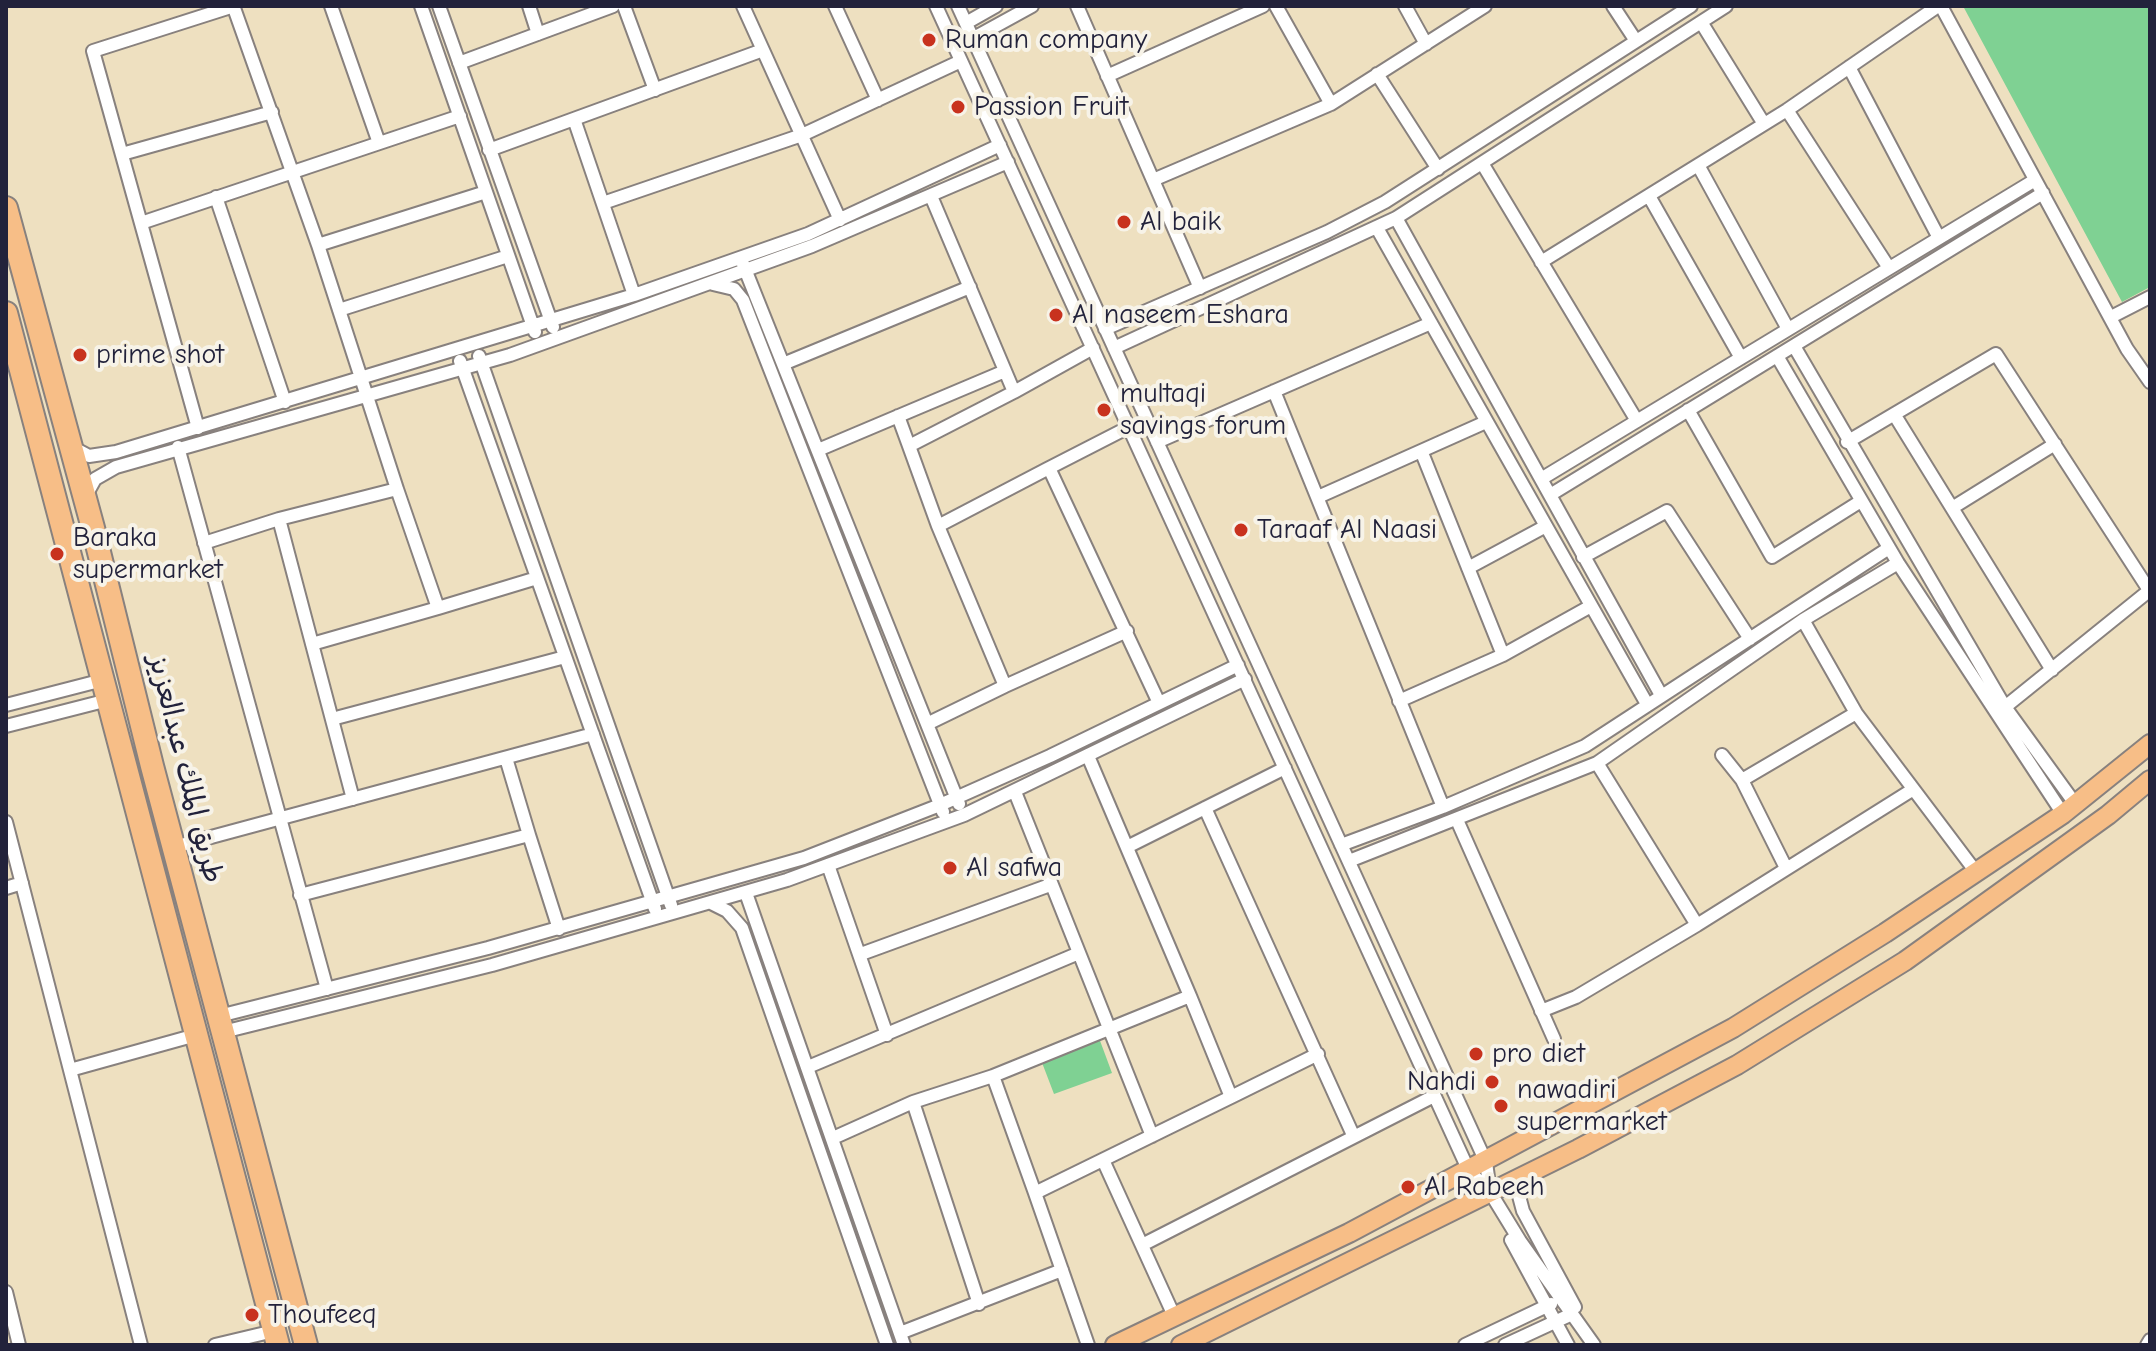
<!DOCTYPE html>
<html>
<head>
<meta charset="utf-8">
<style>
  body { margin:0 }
  #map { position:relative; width:2156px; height:1351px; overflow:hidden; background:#eee0c0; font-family:"Comic Neue",sans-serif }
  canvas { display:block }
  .frame { position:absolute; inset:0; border:8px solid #22223b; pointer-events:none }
</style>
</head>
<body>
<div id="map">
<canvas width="2156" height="1351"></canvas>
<div class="frame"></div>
</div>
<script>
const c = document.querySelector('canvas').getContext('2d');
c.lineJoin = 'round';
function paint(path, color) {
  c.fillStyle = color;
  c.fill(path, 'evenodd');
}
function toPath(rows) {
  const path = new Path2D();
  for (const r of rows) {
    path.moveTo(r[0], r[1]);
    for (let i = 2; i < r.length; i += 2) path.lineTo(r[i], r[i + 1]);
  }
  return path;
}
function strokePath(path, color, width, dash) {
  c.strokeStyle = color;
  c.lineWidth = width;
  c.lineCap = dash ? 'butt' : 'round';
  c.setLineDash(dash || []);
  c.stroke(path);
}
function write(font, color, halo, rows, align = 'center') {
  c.font = font + ' "Comic Neue","Playpen Sans Arabic",sans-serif';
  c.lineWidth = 8;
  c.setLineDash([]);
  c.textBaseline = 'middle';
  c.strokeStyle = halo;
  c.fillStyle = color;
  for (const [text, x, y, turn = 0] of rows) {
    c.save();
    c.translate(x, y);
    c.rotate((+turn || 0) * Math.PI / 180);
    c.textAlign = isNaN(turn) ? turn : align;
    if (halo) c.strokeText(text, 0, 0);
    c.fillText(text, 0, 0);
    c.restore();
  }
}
paint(toPath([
  [1963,6,2150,6,2150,287,2122,302],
  [1099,1038,1112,1073,1054,1094,1041,1060]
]), '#7fd193');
const street = toPath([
  [331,6,379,143],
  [421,6,535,332],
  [439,6,553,327],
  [529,6,538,34],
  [624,6,655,90],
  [743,6,840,220],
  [835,6,878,100],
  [936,6,1469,1171,1490,1192,1486,1162,958,6],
  [1077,6,1200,288],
  [1276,6,1331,104],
  [1405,6,1426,44],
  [1613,6,1636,41],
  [1941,6,2127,349,2150,382],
  [234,8,318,245,397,489],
  [1701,22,1764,124],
  [966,23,996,6],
  [972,39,1032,6],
  [459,63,613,6],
  [1849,67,1939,238],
  [1377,74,1438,169],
  [1107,76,1263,6],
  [1787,110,1889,268],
  [574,119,634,295],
  [489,150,763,50],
  [122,154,272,112],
  [1482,163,1637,421],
  [1698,165,1788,329],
  [1153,180,1331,104,1485,6],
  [931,196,1014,392,909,446,938,526],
  [1649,196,1741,358],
  [216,197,285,402],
  [603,203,802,135,961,61],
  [1396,218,1661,695],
  [141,223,460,116],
  [1377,228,1647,704],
  [318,245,486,192],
  [1541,262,1787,110,1938,6],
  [743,264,959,804],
  [713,284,734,289,743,300,943,812],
  [339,310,508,256],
  [2111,317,2150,297],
  [1105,329,1327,232,1385,202,1691,6],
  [1794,346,2005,707,2076,805],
  [1114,348,1396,218,1726,6],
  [479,356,671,905],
  [1777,356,1898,563,2063,814],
  [460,361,655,909],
  [783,364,970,287],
  [1274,391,1443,807],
  [1014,392,1093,348],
  [1688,410,1772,557,1861,501],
  [1894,414,2052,670],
  [898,416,909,446],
  [1129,427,1049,468,1159,703],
  [198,428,93,51,234,6],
  [1157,442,1431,323],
  [1847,442,1996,354,2149,590],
  [72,447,89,456,116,452,634,295,808,234,1000,145],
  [178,447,327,989],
  [818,450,1005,371],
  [1422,453,1503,655],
  [1541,479,2035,180],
  [1550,495,2043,193],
  [85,497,95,479,116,467,510,355,812,246,1008,162],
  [1318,497,1486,422],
  [1952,508,2055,444],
  [204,543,279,519],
  [1583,557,1667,511,1750,639],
  [1468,568,1546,526],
  [1803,620,1856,713],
  [312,644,438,608],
  [1005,686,1127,631],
  [1399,701,1503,655,1591,606],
  [6,705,103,680],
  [2005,707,2150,590],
  [332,719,565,657],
  [929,723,1005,686,938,526,1049,468],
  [6,726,108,700],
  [1722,755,1742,780,1786,868],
  [1597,763,1697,925],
  [1742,780,1856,713,1976,872],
  [1015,792,1152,1136],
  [353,799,279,519,397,489,438,608,537,578],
  [1205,808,1353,1135],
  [1457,820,1554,1039],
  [6,822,141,1345],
  [529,835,559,929],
  [1341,845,1443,807,1585,746,1889,548],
  [174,847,593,734],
  [1127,847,1285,768],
  [1349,861,1597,763,1803,620,1898,563],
  [828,865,887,1035],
  [6,888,22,883],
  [746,893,904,1345],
  [300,895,529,835,506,758],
  [711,903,727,911,742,928,887,1345],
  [861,954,1050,885],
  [1541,1011,1576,997,1697,925,1912,790],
  [219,1016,488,948,804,858,940,805,1050,756,1238,665],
  [223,1032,492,965,787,880,964,815,1245,679],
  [808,1067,1079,953],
  [70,1070,196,1035],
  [993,1076,1035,1193],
  [1231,1097,1318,1054],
  [913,1102,979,1304],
  [833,1138,913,1102,993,1076,1190,996,1088,756],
  [1103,1160,1175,1318],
  [1515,1181,1523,1211,1575,1307],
  [1490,1192,1520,1241,1594,1345],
  [1511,1240,1568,1345],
  [1142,1245,1434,1096],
  [6,1292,19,1345],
  [900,1333,1062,1270],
  [215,1345,274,1331],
  [1088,1345,1035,1193,1231,1097,1190,996],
  [1465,1345,1551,1304],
  [1505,1345,1572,1314],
  [2147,1345,2150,1340]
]);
const primary = toPath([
  [1115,1345,1349,1233,1733,1028,1885,933,2063,814,2150,744],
  [1181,1345,1578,1149,1737,1065,1905,961,2108,815,2150,780]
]);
const highway = toPath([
  [6,208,93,528,152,766,306,1345],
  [6,313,278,1345]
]);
strokePath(street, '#88817e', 16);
strokePath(primary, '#88817e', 22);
strokePath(highway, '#88817e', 26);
strokePath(street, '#fff', 12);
strokePath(primary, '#f7be87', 18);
strokePath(highway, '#f7be87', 22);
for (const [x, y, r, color] of [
  [929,40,8,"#c8321e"],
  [958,107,8,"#c8321e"],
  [1124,222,8,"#c8321e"],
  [1056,315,8,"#c8321e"],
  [80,355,8,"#c8321e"],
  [1104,410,8,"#c8321e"],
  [1241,530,8,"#c8321e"],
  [57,554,8,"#c8321e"],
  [950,868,8,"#c8321e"],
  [1476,1054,8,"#c8321e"],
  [1492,1082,8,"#c8321e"],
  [1501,1106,8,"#c8321e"],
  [1408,1187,8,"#c8321e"],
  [252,1315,8,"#c8321e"]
]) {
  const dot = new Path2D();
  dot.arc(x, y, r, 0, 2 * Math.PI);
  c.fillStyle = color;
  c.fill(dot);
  strokePath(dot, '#f7f3e8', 3);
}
write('28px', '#22223b', '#f7f3e8', [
  ["Ruman company",945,40],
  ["Passion Fruit",974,107],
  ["Al baik",1140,222],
  ["Al naseem Eshara",1072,315],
  ["prime shot",96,355],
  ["multaqi",1120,394],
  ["savings forum",1120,426],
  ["Taraaf Al Naasi",1257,530],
  ["Baraka",73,538],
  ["supermarket",73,570],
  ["Al safwa",966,868],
  ["pro diet",1492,1054],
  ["Nahdi",1476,1082,"right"],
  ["nawadiri",1517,1090],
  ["supermarket",1517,1122],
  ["Al Rabeeh",1424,1187],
  ["Thoufeeq",268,1315]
], 'left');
write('28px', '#22223b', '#f7f3e8', [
  ["طريق الملك عبدالعزيز",185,769,76]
]);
</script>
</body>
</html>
